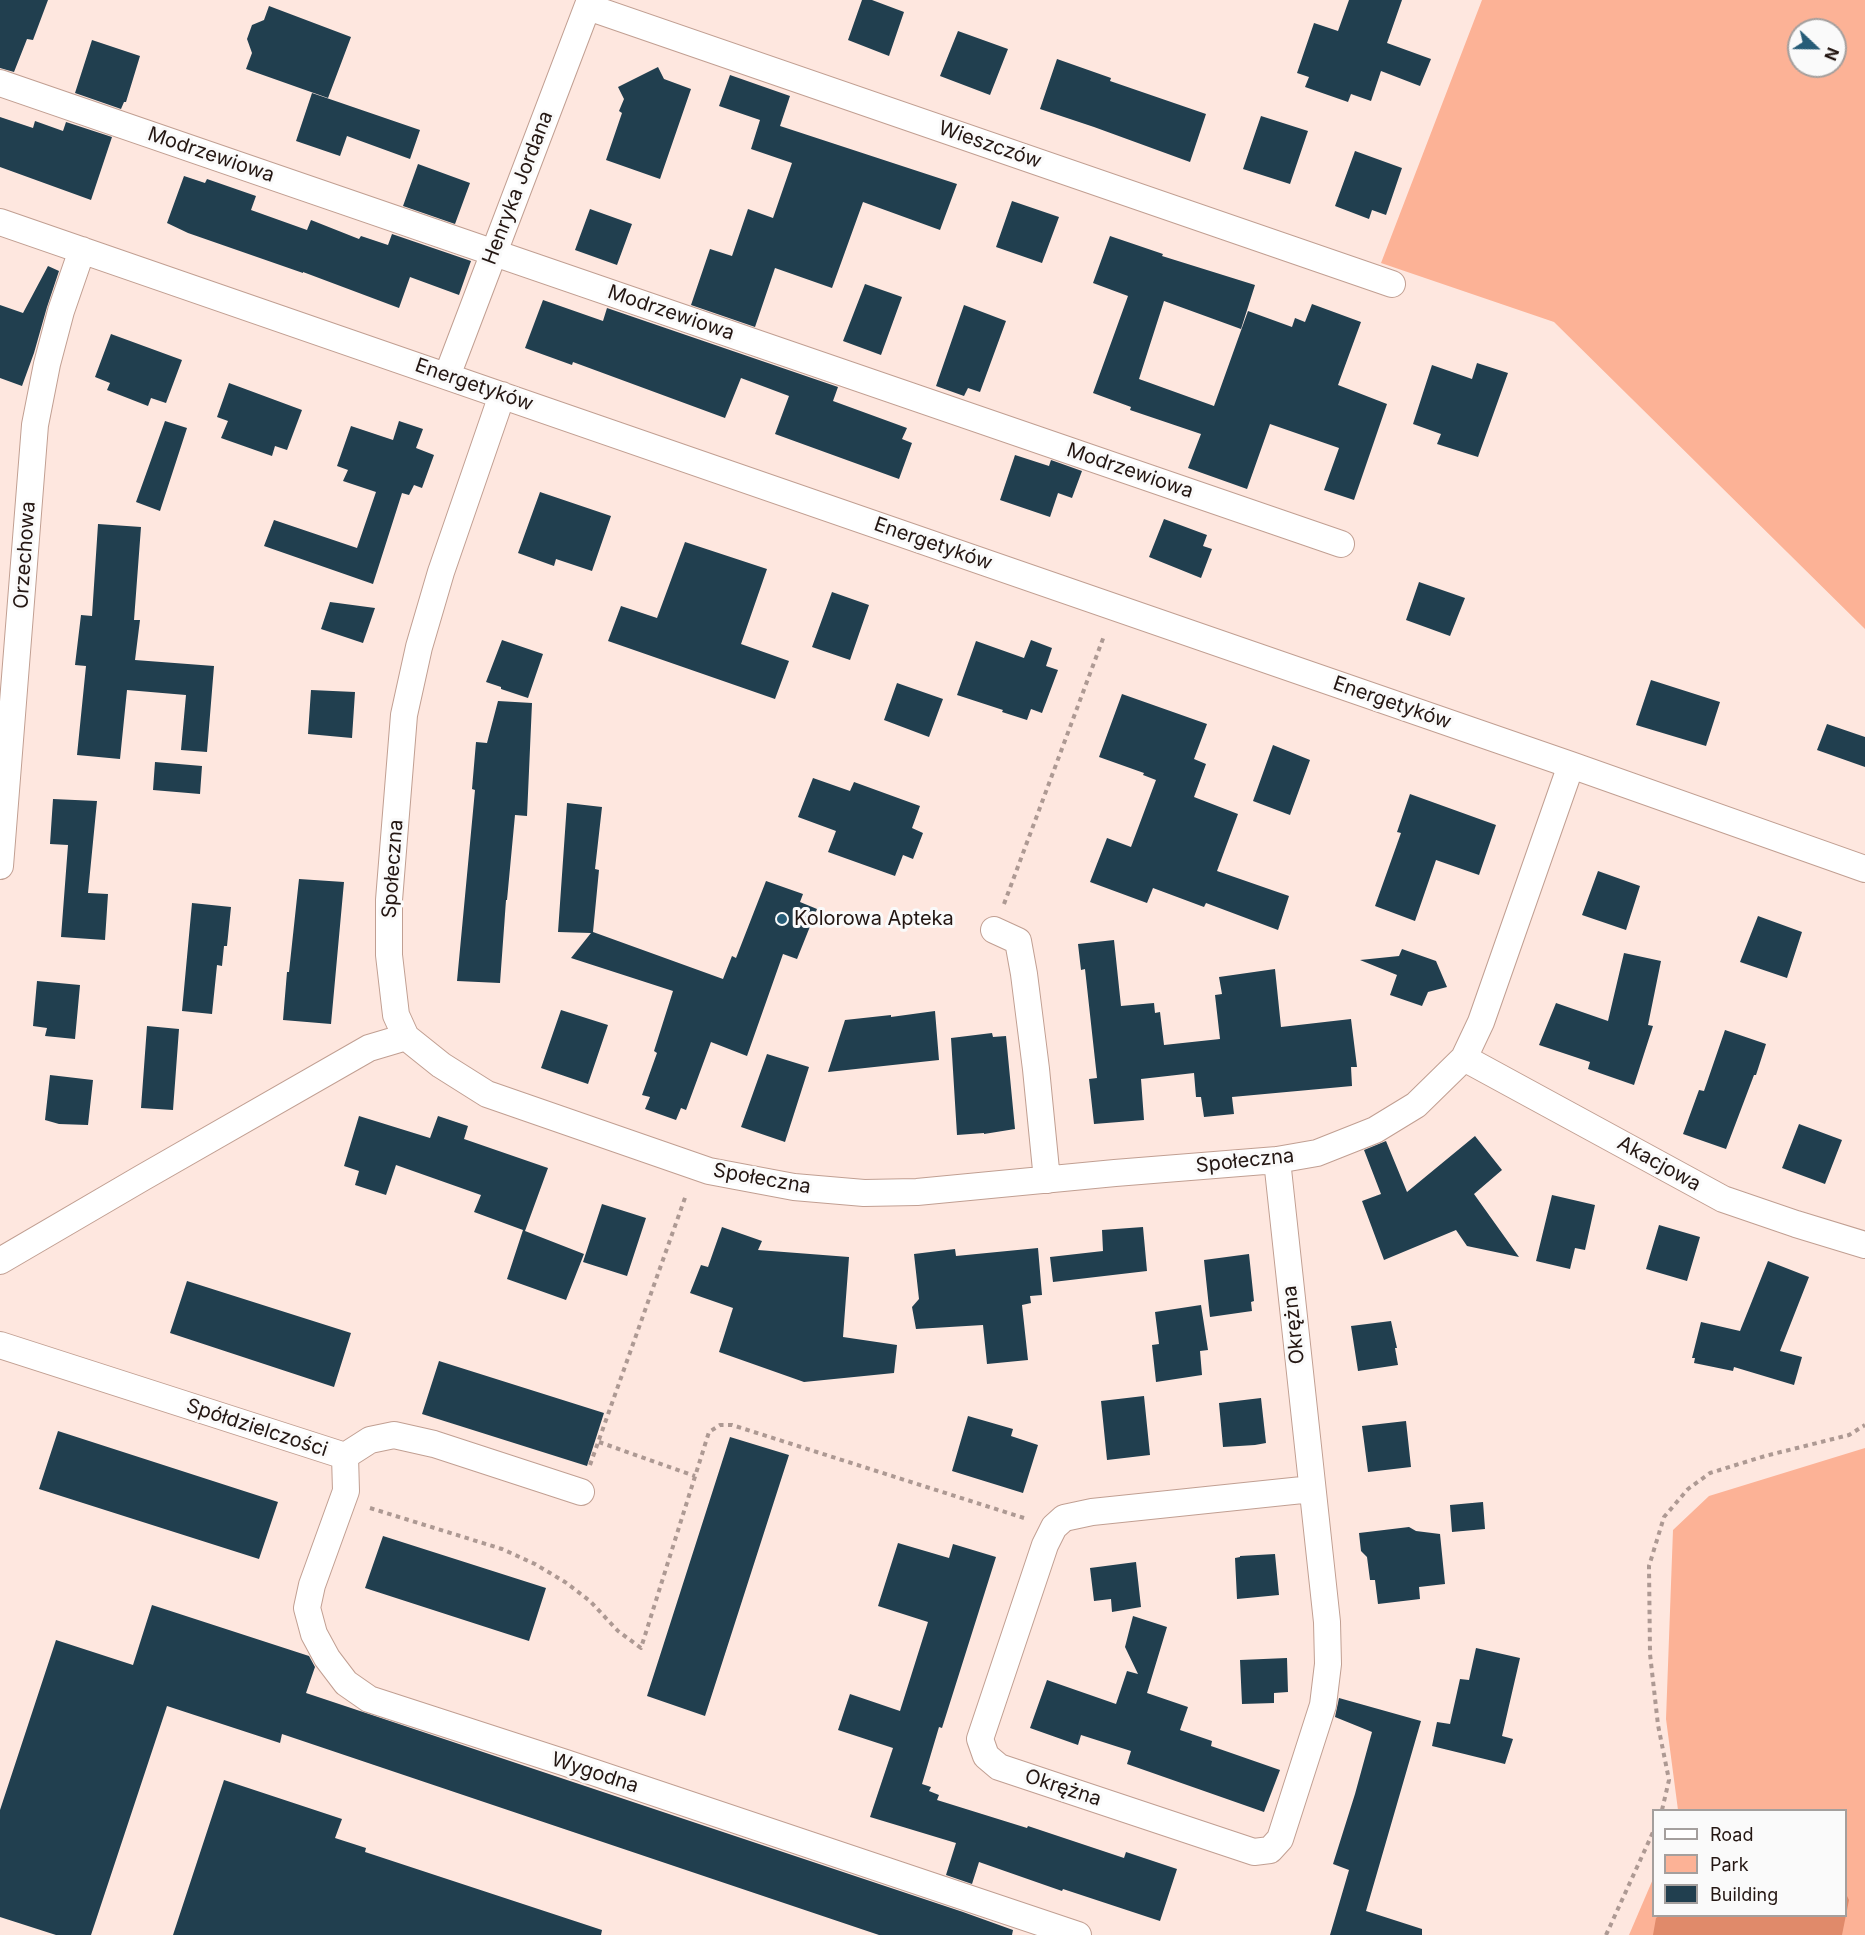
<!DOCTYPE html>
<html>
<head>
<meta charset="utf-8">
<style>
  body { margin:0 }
  #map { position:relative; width:1865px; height:1935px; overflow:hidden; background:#fee7df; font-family:Inter,sans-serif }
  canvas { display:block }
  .legend { position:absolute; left:1652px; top:1809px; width:195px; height:108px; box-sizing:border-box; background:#fafafa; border:2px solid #a49f9d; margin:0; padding:8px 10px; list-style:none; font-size:18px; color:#231612 }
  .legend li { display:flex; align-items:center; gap:12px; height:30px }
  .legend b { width:30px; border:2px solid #a49f9d }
  .north { position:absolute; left:1787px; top:18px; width:60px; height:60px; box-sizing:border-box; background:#fafafa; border:2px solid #a49f9d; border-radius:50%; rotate:112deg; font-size:16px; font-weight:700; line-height:24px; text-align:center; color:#231612 }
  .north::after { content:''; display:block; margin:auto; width:21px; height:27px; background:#265c77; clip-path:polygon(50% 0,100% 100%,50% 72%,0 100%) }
</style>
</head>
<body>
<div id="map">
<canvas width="1865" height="1935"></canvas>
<ul class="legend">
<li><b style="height:8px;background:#fff"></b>Road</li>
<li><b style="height:16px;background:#fcb296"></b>Park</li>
<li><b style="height:16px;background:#213f4f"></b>Building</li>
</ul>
<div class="north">N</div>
</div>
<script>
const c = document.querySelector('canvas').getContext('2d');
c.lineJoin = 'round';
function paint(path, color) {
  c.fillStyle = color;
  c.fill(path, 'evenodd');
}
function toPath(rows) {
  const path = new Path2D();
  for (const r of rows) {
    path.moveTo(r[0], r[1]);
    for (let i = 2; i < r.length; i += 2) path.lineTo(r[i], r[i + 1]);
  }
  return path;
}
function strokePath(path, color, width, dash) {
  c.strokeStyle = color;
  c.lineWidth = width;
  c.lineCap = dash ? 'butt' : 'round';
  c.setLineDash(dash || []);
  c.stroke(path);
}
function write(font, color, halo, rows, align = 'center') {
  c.font = font + ' Inter,sans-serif';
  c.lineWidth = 6;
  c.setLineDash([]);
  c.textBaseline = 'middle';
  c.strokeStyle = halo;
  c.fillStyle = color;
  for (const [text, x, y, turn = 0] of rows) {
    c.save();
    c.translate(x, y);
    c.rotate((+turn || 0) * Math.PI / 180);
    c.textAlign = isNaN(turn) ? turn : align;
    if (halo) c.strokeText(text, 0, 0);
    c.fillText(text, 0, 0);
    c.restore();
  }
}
paint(toPath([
  [1482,0,1865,0,1865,629,1554,322,1381,263],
  [1799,30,1835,30,1835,66,1799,66],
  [1865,1448,1865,1935,1629,1935,1653,1879,1654,1916,1846,1916,1846,1810,1678,1810,1666,1719,1673,1530,1709,1496]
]), '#fcb296');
paint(toPath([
  [1846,1894,1849,1900,1842,1935,1653,1935,1656,1918,1659,1916,1846,1916]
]), '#e08a6a');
paint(toPath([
  [0,0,48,0,33,40,27,39,14,72,0,68],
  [862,0,872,0,904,12,889,56,848,40],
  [1349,0,1402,0,1387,43,1431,59,1420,86,1381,71,1371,101,1351,94,1348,102,1305,87,1309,77,1297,73,1314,23,1338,31],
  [269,6,351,37,328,98,246,69,252,53,247,39,252,25,264,20],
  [958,31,1008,49,990,95,940,76],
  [92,40,140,56,126,102,124,102,121,109,75,93],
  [1057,59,1111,78,1110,81,1206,114,1190,162,1094,127,1040,109],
  [658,67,664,79,691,89,660,179,606,160,622,113,619,111,624,99,618,87],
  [730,75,790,96,780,126,957,184,940,230,863,202,832,288,775,268,755,327,691,305,710,249,732,256,748,209,773,218,792,163,751,149,760,120,719,106],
  [312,93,420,130,410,159,347,136,340,156,296,141],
  [1261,116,1308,131,1290,184,1243,169],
  [0,117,33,128,35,121,63,131,66,122,112,137,91,200,0,167],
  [1355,151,1402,168,1386,215,1372,210,1369,219,1335,206],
  [418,164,470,183,455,224,403,206],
  [184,176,205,183,207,179,256,196,251,210,307,230,311,220,359,239,361,236,388,245,392,234,471,261,459,295,410,277,399,308,303,272,303,273,188,233,167,223],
  [1012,201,1059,217,1042,263,996,247],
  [590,209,632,224,617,265,575,250],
  [1110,236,1163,254,1162,256,1255,285,1241,329,1164,301,1139,379,1214,406,1248,311,1292,327,1295,318,1305,322,1312,304,1361,322,1338,385,1387,404,1354,500,1324,490,1339,448,1270,424,1247,489,1188,468,1201,434,1130,410,1131,407,1093,393,1128,296,1093,283],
  [48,266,59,271,47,307,34,353,22,386,0,378,0,305,23,313],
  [865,284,902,297,881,355,843,341],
  [543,300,603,321,607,308,838,387,833,401,907,428,902,439,912,443,899,479,775,434,789,396,741,378,725,418,573,362,572,365,525,348],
  [964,305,1006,321,980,392,968,388,964,396,936,386],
  [111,334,182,360,166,403,151,398,148,406,107,390,110,383,95,377],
  [1477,363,1508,373,1478,457,1437,444,1441,434,1413,424,1432,365,1472,379],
  [229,383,302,410,287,450,275,446,272,456,221,438,228,421,217,417],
  [165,421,187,428,160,511,136,502],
  [399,421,423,429,416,448,434,455,422,488,414,485,409,495,402,493,373,584,264,546,274,520,357,548,376,492,343,481,348,470,337,466,351,426,393,440],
  [1015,455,1049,466,1051,460,1082,471,1072,498,1058,493,1050,517,1000,500],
  [540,492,611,516,592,571,556,559,554,566,518,553],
  [1164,519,1207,535,1203,546,1212,549,1201,578,1149,557],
  [98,524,141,527,134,620,140,620,135,660,214,666,207,752,181,750,186,695,127,690,120,759,77,755,86,666,75,665,81,615,92,616],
  [685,542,767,569,741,644,789,661,775,699,608,641,621,606,657,618],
  [1419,582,1465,598,1450,636,1406,620],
  [832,592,869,605,850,660,812,647],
  [330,602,375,608,363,643,321,629],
  [502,640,543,654,528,698,501,689,501,687,486,682],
  [1031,640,1052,648,1046,666,1058,670,1042,713,1031,709,1027,720,1002,712,1003,710,957,695,976,641,1024,658],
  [1651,680,1720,702,1706,746,1636,725],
  [897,683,943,699,929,737,884,720],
  [311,690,355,692,352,738,308,734],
  [1122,694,1207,724,1194,759,1206,764,1194,797,1238,814,1217,871,1289,896,1278,930,1206,903,1204,907,1153,888,1147,903,1090,882,1107,838,1131,847,1156,780,1143,775,1144,773,1099,757],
  [498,701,532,703,527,816,515,815,507,900,506,900,500,983,457,981,475,790,472,789,476,742,487,743],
  [1827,724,1865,737,1865,767,1817,750],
  [1273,745,1310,760,1290,815,1253,801],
  [155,762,202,766,200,794,153,790],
  [813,778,850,791,854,782,920,806,912,828,923,833,913,859,903,855,895,876,828,852,836,831,798,817],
  [1410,794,1496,825,1479,875,1436,860,1415,921,1375,906,1401,833,1397,832],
  [53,799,97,801,88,893,108,894,105,940,61,937,68,845,50,844],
  [567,803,602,807,595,869,599,870,593,932,723,979,732,956,736,958,766,881,803,894,800,902,817,909,797,959,783,954,747,1056,711,1042,686,1110,681,1108,676,1120,645,1109,650,1097,642,1095,657,1053,654,1051,673,991,571,958,591,933,558,932],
  [1598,871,1640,886,1626,930,1582,915],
  [299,879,344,882,331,1024,283,1020,287,972,289,972],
  [192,903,231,907,227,946,224,946,222,966,217,965,212,1014,182,1011],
  [1758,916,1802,932,1787,978,1740,962],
  [1114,940,1121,1006,1154,1003,1155,1013,1160,1012,1164,1045,1220,1039,1215,995,1222,994,1219,977,1275,969,1281,1027,1351,1019,1357,1067,1351,1067,1352,1086,1232,1097,1234,1114,1204,1117,1201,1097,1196,1097,1194,1073,1141,1079,1144,1120,1094,1124,1089,1079,1097,1078,1085,969,1081,970,1078,944],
  [1402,949,1436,961,1447,987,1428,992,1422,1006,1390,995,1397,975,1360,960,1399,956],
  [1624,953,1661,961,1648,1025,1653,1026,1634,1085,1588,1069,1590,1062,1539,1045,1556,1003,1608,1021],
  [37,981,80,985,75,1039,45,1036,47,1028,33,1026],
  [561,1010,608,1025,588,1084,541,1068],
  [935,1011,939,1060,828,1072,845,1020,891,1015,891,1017],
  [147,1026,179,1029,173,1110,141,1108],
  [1725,1030,1766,1044,1756,1075,1754,1075,1726,1149,1683,1134,1699,1090,1704,1091],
  [992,1033,993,1037,1006,1036,1015,1129,984,1134,984,1133,957,1135,951,1038],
  [767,1054,809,1067,785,1142,741,1127],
  [50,1075,93,1080,88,1125,59,1124,45,1120],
  [359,1116,430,1138,438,1116,468,1126,464,1139,548,1168,525,1231,584,1254,566,1300,507,1279,523,1230,474,1212,481,1195,396,1165,386,1195,355,1185,359,1171,344,1166],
  [1799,1124,1842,1140,1825,1184,1782,1168],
  [1475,1136,1502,1170,1474,1194,1519,1257,1467,1246,1456,1230,1384,1260,1362,1201,1381,1194,1364,1150,1386,1141,1407,1192],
  [1552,1195,1595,1205,1585,1250,1575,1248,1570,1269,1536,1261],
  [602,1204,646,1218,627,1276,583,1262],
  [1659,1225,1700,1237,1687,1281,1646,1269],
  [722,1227,762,1241,758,1250,849,1257,843,1337,897,1345,894,1373,804,1382,719,1352,733,1308,690,1293,701,1265,708,1267],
  [1143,1227,1147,1271,1053,1282,1050,1257,1103,1251,1102,1230],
  [1038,1248,1042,1295,1030,1296,1031,1303,1022,1305,1028,1360,987,1364,983,1325,916,1329,912,1307,919,1299,914,1254,955,1249,956,1256],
  [1249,1254,1254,1301,1251,1302,1252,1311,1210,1317,1204,1260],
  [1768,1261,1809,1277,1780,1351,1802,1357,1794,1385,1734,1367,1733,1371,1694,1363,1695,1358,1692,1358,1701,1322,1740,1331],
  [187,1281,351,1333,334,1387,170,1333],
  [1201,1305,1208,1350,1200,1351,1202,1375,1156,1382,1152,1345,1159,1344,1155,1312],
  [1391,1321,1397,1348,1395,1348,1398,1365,1358,1371,1351,1326],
  [439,1361,604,1413,587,1466,422,1414],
  [1144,1396,1150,1455,1107,1460,1101,1401],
  [1261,1398,1266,1443,1255,1445,1223,1447,1219,1403],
  [968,1416,1013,1429,1011,1436,1038,1445,1023,1493,952,1471],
  [1406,1421,1411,1467,1368,1472,1362,1426],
  [58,1431,278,1502,259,1559,39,1489],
  [730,1437,789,1455,705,1716,647,1696],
  [1483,1502,1485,1529,1452,1532,1450,1505],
  [1409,1527,1416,1531,1440,1534,1445,1584,1419,1587,1420,1599,1378,1604,1375,1580,1370,1580,1367,1557,1361,1551,1359,1533],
  [383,1536,546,1588,529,1641,365,1588],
  [898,1543,949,1558,953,1544,996,1557,942,1728,939,1727,922,1784,931,1787,929,1791,939,1795,937,1800,1027,1828,1028,1826,1124,1858,1126,1852,1177,1869,1160,1921,1063,1889,1062,1891,979,1862,972,1884,946,1875,956,1843,870,1817,893,1748,838,1730,850,1694,900,1711,928,1622,878,1606],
  [1275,1554,1279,1595,1237,1599,1235,1558,1240,1557,1240,1556],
  [1136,1562,1141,1607,1112,1612,1111,1599,1094,1601,1090,1568],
  [152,1605,309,1656,315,1667,306,1693,963,1912,1013,1930,1012,1935,879,1935,282,1734,280,1743,167,1706,91,1935,56,1935,0,1917,0,1810,56,1640,133,1665],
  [1133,1616,1167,1627,1147,1693,1188,1707,1180,1730,1212,1741,1211,1746,1280,1770,1264,1812,1127,1764,1131,1751,1081,1735,1078,1745,1030,1728,1047,1680,1116,1704,1127,1671,1138,1674,1125,1647],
  [1476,1648,1520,1658,1502,1736,1513,1739,1505,1764,1432,1746,1437,1722,1450,1724,1460,1679,1469,1680],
  [1287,1658,1288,1692,1274,1693,1274,1703,1242,1704,1240,1660],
  [1339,1698,1421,1721,1366,1911,1422,1929,1422,1935,1330,1935,1349,1870,1333,1864,1355,1794,1372,1732,1335,1717],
  [224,1780,342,1819,335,1838,366,1848,365,1852,602,1930,601,1935,173,1935]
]), '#213f4f');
const street = toPath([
  [588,7,1392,284],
  [0,83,1341,544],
  [0,222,1571,765,1865,869],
  [447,376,590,0],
  [502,395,441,572,419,647,404,715,389,900,389,955,396,1015,406,1037,441,1065,487,1094,709,1171,794,1187,864,1193,917,1192,1115,1173,1277,1160,1317,1153,1375,1130,1416,1105,1464,1058,1481,1022,1571,765],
  [0,866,35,425,47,364,61,311,82,250],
  [994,930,1018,941,1024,974,1036,1069,1047,1180],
  [1464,1058,1723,1199,1796,1224,1865,1245],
  [1277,1160,1327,1622,1328,1664,1323,1705,1280,1839,1270,1850,1254,1852,999,1767,986,1756,980,1739,1045,1545,1054,1527,1064,1518,1092,1512,1312,1489],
  [0,1261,142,1178,369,1048,406,1037],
  [0,1345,345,1456,370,1440,394,1435,434,1444,581,1492],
  [345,1456,346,1491,312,1585,307,1608,314,1634,327,1658,346,1683,369,1699,566,1763,1078,1935]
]);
strokePath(street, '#c19f92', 28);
strokePath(toPath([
  [1004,904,1104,636],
  [599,1442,695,1476],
  [590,1465,686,1195],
  [370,1508,502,1549,535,1564,565,1582,590,1601,618,1631,641,1648,709,1432,720,1425,732,1425,1024,1518],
  [1662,1810,1669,1780,1658,1725,1650,1654,1649,1566,1664,1517,1688,1489,1710,1473,1765,1456,1849,1435,1865,1425],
  [1606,1935,1654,1830]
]), '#ad9993', 4, [4.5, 4.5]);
strokePath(street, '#fff', 26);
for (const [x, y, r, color] of [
  [782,919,6,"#265c77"]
]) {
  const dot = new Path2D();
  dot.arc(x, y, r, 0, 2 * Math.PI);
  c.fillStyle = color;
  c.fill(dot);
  strokePath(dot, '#fafafa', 2);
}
write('20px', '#231612', '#fafafa', [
  ["Wieszczów",990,145,19],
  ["Modrzewiowa",211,155,19],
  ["Henryka Jordana",518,188,-69],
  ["Modrzewiowa",671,313,19],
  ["Energetyków",474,385,19],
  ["Modrzewiowa",1130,471,19],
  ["Energetyków",933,544,19],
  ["Orzechowa",25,555,-86],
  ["Energetyków",1392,703,19],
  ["Społeczna",393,869,-86],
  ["Społeczna",1245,1161,-6],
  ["Akacjowa",1659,1164,29],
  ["Społeczna",762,1179,10],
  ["Okrężna",1294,1325,-96],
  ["Spółdzielczości",257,1428,18],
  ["Wygodna",595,1773,18],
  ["Okrężna",1063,1788,18]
]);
write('20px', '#231612', '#fafafa', [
  ["Kolorowa Apteka",794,919]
], 'left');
</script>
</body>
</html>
